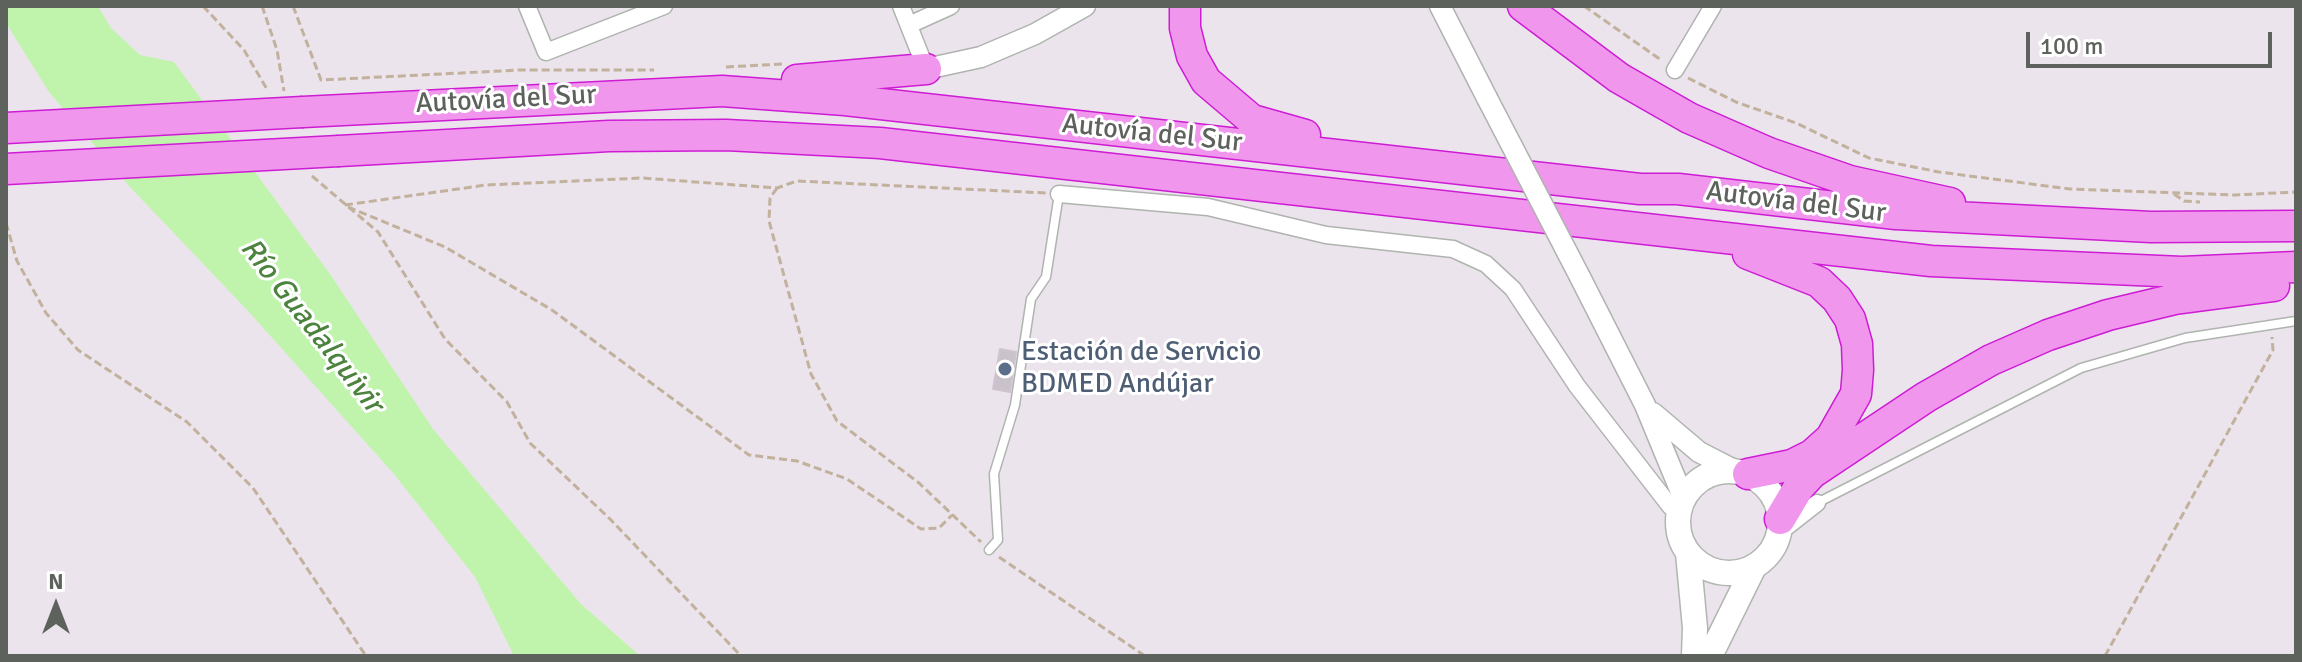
<!DOCTYPE html>
<html>
<head>
<meta charset="utf-8">
<style>
  body { margin:0 }
  #map { position:relative; width:2302px; height:662px; overflow:hidden; background:#ece4ec; font-family:Signika,sans-serif }
  canvas { display:block }
  .frame { position:absolute; inset:0; border:8px solid #5d625c; pointer-events:none }
  .north { position:absolute; left:16px; top:566px; width:80px; height:80px; -webkit-text-stroke:6px #fff; paint-order:stroke; rotate:0deg; font-size:22px; font-weight:700; line-height:32px; text-align:center; color:#5d625c }
  .north::after { content:''; display:block; margin:auto; width:28px; height:36px; background:#5d625c; clip-path:polygon(50% 0,100% 100%,50% 72%,0 100%) }
  .scale { position:absolute; left:2026px; top:32px; width:246px; height:36px; box-sizing:border-box; border:4px solid #5d625c; border-top:0; padding-left:10px; font-size:24px; line-height:28px; white-space:nowrap; color:#5d625c; -webkit-text-stroke:6px #fff; paint-order:stroke }
</style>
</head>
<body>
<div id="map">
<canvas width="2302" height="662"></canvas>
<div class="frame"></div>
<div class="north">N</div>
<div class="scale">100 m</div>
</div>
<script>
const c = document.querySelector('canvas').getContext('2d');
c.lineJoin = 'round';
function paint(path, color) {
  c.fillStyle = color;
  c.fill(path, 'evenodd');
}
function toPath(rows) {
  const path = new Path2D();
  for (const r of rows) {
    if (r.length === 3) {
      path.moveTo(r[0] + r[2], r[1]);
      path.arc(r[0], r[1], r[2], 0, 2 * Math.PI);
      continue;
    }
    path.moveTo(r[0], r[1]);
    for (let i = 2; i < r.length; i += 2) path.lineTo(r[i], r[i + 1]);
  }
  return path;
}
function strokePath(path, color, width, dash) {
  c.strokeStyle = color;
  c.lineWidth = width;
  c.lineCap = dash ? 'butt' : 'round';
  c.setLineDash(dash || []);
  c.stroke(path);
}
function write(font, color, halo, rows, align = 'center') {
  c.font = font + ' Signika,sans-serif';
  c.lineWidth = 6;
  c.setLineDash([]);
  c.textBaseline = 'middle';
  c.strokeStyle = halo;
  c.fillStyle = color;
  for (const [text, x, y, turn = 0] of rows) {
    c.save();
    c.translate(x, y);
    c.rotate((+turn || 0) * Math.PI / 180);
    c.textAlign = isNaN(turn) ? turn : align;
    if (halo) c.strokeText(text, 0, 0);
    c.fillText(text, 0, 0);
    c.restore();
  }
}
paint(toPath([
  [6,6,98,6,111,28,140,55,174,62,330,274,433,429,580,603,640,656,514,656,475,577,394,474,248,311,130,187,49,92,6,23]
]), '#c0f4ac');
const building = toPath([
  [1000,349,1016,352,1010,392,993,389,1000,349]
]);
paint(building, '#cac2ca');
strokePath(building, '#d0c3d0', 2);
const service = toPath([
  [1817,503,2081,368,2185,338,2296,321],
  [989,550,998,540,994,474,1015,405,1031,299,1046,277,1059,194]
]);
const minor = toPath([
  [527,6,546,52,664,6],
  [901,6,926,69],
  [909,25,951,6],
  [1675,70,1713,6],
  [1059,194,1208,207,1326,235,1453,249,1486,264,1513,289,1577,386,1670,506,1678,512],
  [1780,532,1817,503]
]);
const tertiary = toPath([
  [1440,6,1487,98],
  [926,69,981,57,1035,34,1085,6],
  [1580,277,1645,405,1683,497],
  [1653,413,1699,452,1734,470]
]);
const secondary = toPath([
  [1729,522,51],
  [1688,553,1695,628,1694,656],
  [1710,656,1754,567]
]);
const motorway = toPath([
  [1185,6,1185,28,1192,56,1206,81,1252,120,1305,135],
  [1523,6,1619,78,1689,118,1769,153,1850,181,1950,203],
  [797,80,926,69],
  [303,112,722,91,845,100,1640,189,1678,189,1896,214,2151,227,2296,226],
  [339,151,609,136,726,135,880,143,1931,261,2182,272,2296,267],
  [1748,254,1819,282,1837,299,1850,319,1857,344,1858,370,1856,394,1831,438,1812,455,1792,465,1748,474],
  [1780,519,1799,487,1812,473,1926,397,1991,360,2048,335,2108,315,2175,299,2274,286]
]);
strokePath(service, '#afb4af', 11);
strokePath(minor, '#afb4af', 19);
strokePath(tertiary, '#afb4af', 23);
strokePath(secondary, '#b1b7b0', 27);
strokePath(motorway, '#cd1cd4', 33);
strokePath(toPath([
  [203,6,244,50,268,91],
  [262,6,277,50,284,91],
  [293,6,321,80,520,70,654,70],
  [1584,6,1661,60],
  [726,67,782,64],
  [1688,78,1736,102,1796,123,1869,158,1939,172,2070,189,2235,195,2296,192],
  [312,176,378,232,445,339,507,402,530,443,611,520,741,656],
  [777,188,770,198,769,221,811,374,837,421,919,483,981,542],
  [2174,194,2184,201,2200,202],
  [345,205,486,185,642,178,777,188,797,181,1046,193],
  [348,207,445,247,552,310,749,455,797,461,847,479,921,529,939,528,952,515],
  [6,223,17,261,46,313,78,350,187,422,253,488,366,656],
  [999,557,1145,656],
  [2105,656,2273,350,2272,337]
]), '#c1b19d', 3, [8, 4]);
strokePath(service, '#fff', 8);
strokePath(minor, '#fff', 16);
strokePath(tertiary, '#fff', 20);
strokePath(secondary, '#fff', 24);
strokePath(motorway, '#f097ed', 30);
const tertiaryBridge = toPath([
  [1487,98,1580,277]
]);
const motorwayBridge = toPath([
  [6,128,303,112],
  [6,169,339,151]
]);
strokePath(tertiaryBridge, '#afb4af', 23, []);
strokePath(motorwayBridge, '#cd1cd4', 33, []);
strokePath(tertiaryBridge, '#fff', 20);
strokePath(motorwayBridge, '#f097ed', 30);
for (const [x, y, r, color] of [
  [1005,369,8,"#5c6f8a"]
]) {
  const dot = new Path2D();
  dot.arc(x, y, r, 0, 2 * Math.PI);
  c.fillStyle = color;
  c.fill(dot);
  strokePath(dot, '#fff', 3);
}
write('28px', '#5d625c', '#fff', [
  ["Autovía del Sur",506,100,-3],
  ["Autovía del Sur",1152,134,6],
  ["Autovía del Sur",1796,203,7]
]);
write('28px', '#4e5e75', '#fff', [
  ["Estación de Servicio",1021,353],
  ["BDMED Andújar",1021,385]
], 'left');
write('italic 30px', '#4c833e', '#fff', [
  ["Río Guadalquivir",311,326,52]
]);
</script>
</body>
</html>
